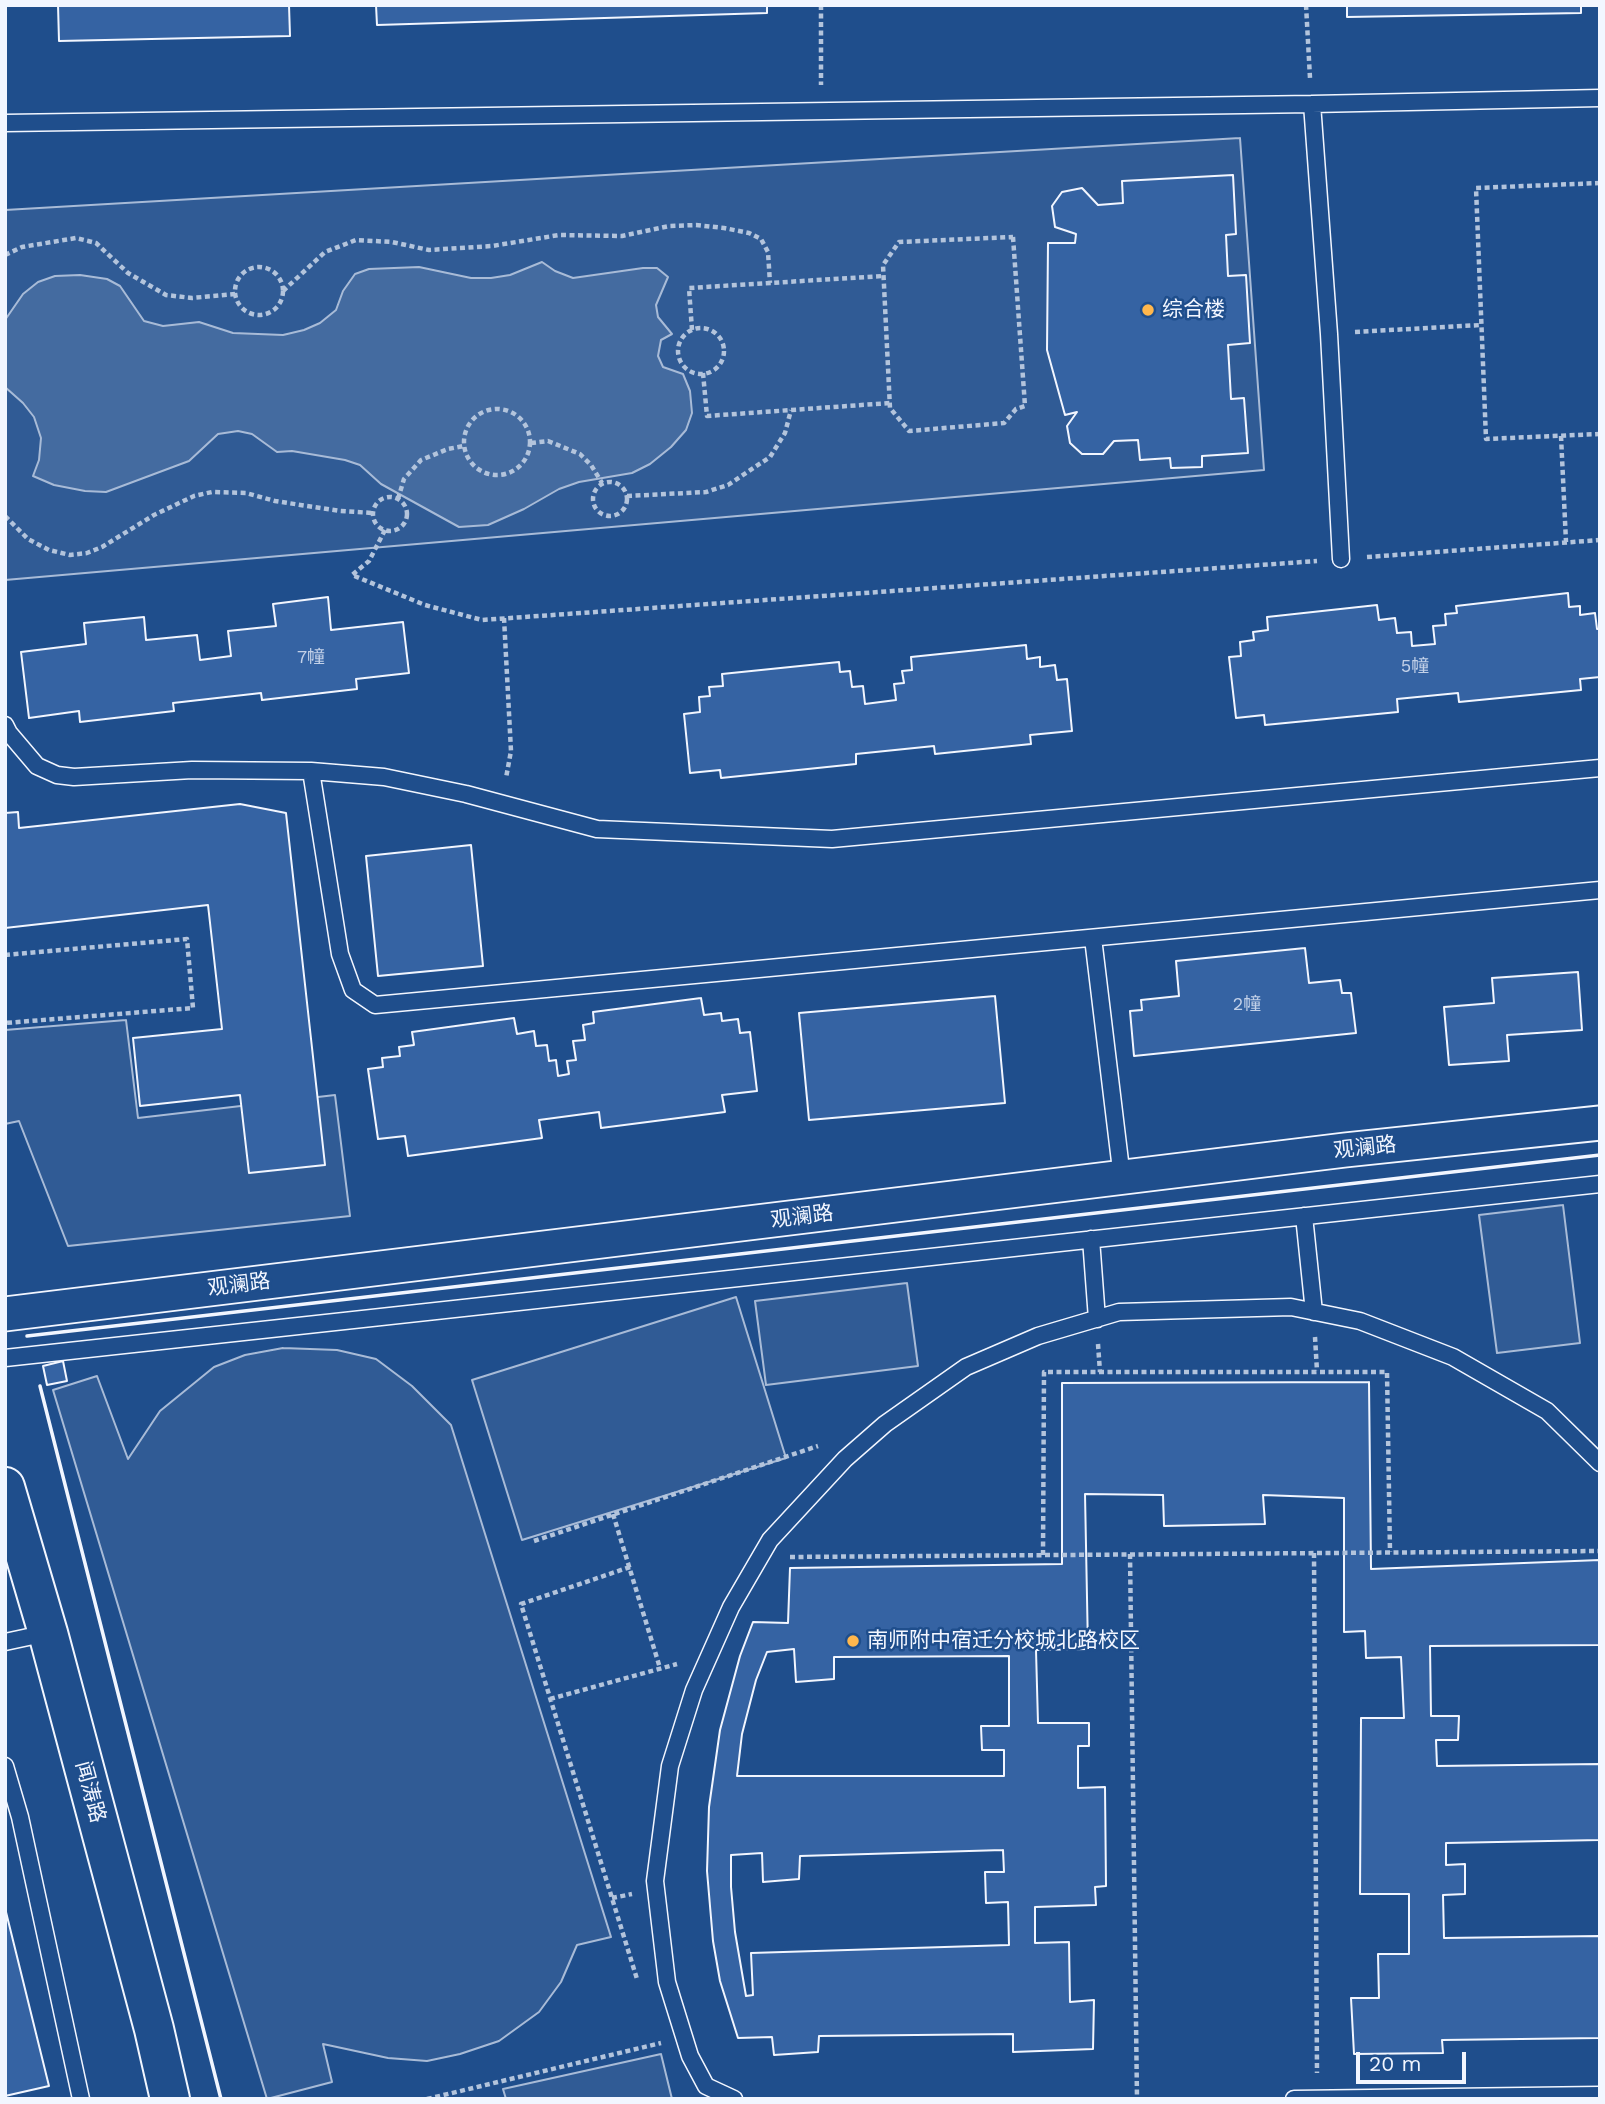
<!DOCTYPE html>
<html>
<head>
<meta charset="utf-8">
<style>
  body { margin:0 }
  #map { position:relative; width:1605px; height:2104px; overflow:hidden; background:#1f4e8c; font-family:"Work Sans",sans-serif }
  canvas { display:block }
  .frame { position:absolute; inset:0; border:7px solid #f2f6ff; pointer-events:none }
  .scale { position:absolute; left:1356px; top:2052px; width:110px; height:32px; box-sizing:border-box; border:4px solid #f2f6ff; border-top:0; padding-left:9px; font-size:21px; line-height:24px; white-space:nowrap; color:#f2f6ff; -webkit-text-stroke:5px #1f4e8c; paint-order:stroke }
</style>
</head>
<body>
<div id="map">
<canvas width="1605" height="2104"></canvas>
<div class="frame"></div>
<div class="scale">20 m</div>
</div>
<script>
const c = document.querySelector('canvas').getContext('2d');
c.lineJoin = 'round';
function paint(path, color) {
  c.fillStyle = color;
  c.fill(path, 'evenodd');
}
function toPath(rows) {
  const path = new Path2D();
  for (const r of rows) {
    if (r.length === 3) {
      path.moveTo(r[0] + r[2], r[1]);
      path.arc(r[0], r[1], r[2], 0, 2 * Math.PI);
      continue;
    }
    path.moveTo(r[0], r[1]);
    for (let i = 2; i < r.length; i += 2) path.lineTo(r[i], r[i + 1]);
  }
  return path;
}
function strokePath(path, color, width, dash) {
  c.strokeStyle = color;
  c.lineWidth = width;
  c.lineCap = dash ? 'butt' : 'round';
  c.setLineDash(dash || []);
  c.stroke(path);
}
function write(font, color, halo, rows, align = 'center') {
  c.font = font + ' "Work Sans","Noto Sans SC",sans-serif';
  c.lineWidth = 5;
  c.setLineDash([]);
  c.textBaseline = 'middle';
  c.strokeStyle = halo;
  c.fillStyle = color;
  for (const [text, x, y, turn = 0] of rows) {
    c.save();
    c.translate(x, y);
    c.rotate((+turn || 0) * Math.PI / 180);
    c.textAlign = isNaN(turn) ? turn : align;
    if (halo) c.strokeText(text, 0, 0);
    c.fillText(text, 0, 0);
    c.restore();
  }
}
const built = toPath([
  [1240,138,1264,470,5,580,5,210,1240,138],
  [126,1020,138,1118,335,1095,350,1216,68,1246,19,1121,5,1124,5,1030,126,1020],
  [1563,1205,1580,1343,1497,1353,1479,1215,1563,1205],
  [907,1283,918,1366,766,1385,755,1301,907,1283],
  [736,1297,786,1458,522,1540,472,1380,736,1297],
  [283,1348,337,1350,376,1359,412,1386,451,1425,611,1937,577,1945,561,1982,539,2012,499,2041,460,2054,427,2061,388,2058,323,2044,332,2082,267,2099,53,1390,97,1376,128,1459,160,1411,214,1367,245,1355,283,1348],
  [661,2054,672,2099,506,2099,503,2089,661,2054]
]);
paint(built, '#305b95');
strokePath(built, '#a8bbd7', 2);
const water = toPath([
  [542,262,555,271,573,278,643,268,657,268,668,277,656,305,658,317,672,334,661,340,658,356,663,367,683,374,690,391,692,413,686,430,671,447,650,464,632,473,579,482,559,489,524,509,488,525,459,527,381,484,360,465,345,460,292,451,277,452,252,434,238,431,218,434,189,461,106,492,85,491,54,485,33,476,39,460,41,438,34,417,23,403,5,387,5,320,23,294,38,282,55,276,80,275,107,279,120,286,144,321,163,326,199,322,233,333,283,335,304,330,320,323,336,310,343,291,355,274,369,269,419,267,471,278,491,278,510,275,542,262]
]);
paint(water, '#446ba0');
strokePath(water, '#a8bbd7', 2);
const building = toPath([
  [58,5,289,5,290,36,59,41,58,5],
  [376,5,767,5,767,13,377,25,376,5],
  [1347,5,1581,5,1581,13,1347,17,1347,5],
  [1233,175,1236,234,1226,235,1228,276,1246,275,1250,343,1228,345,1231,399,1244,398,1248,453,1202,456,1202,467,1171,468,1170,458,1140,460,1138,440,1114,441,1103,454,1082,454,1070,443,1067,426,1077,412,1065,415,1047,350,1048,243,1075,243,1076,234,1055,227,1052,206,1062,192,1082,188,1098,205,1123,203,1122,181,1233,175],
  [1568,593,1569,607,1580,606,1580,615,1595,613,1597,629,1600,629,1600,677,1580,679,1581,690,1459,702,1458,693,1397,699,1398,712,1265,725,1264,715,1236,718,1229,657,1241,656,1240,642,1254,640,1253,632,1268,630,1267,617,1377,605,1379,620,1395,618,1397,633,1411,632,1412,646,1435,644,1433,626,1446,625,1445,614,1457,613,1456,606,1568,593],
  [328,597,331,630,403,622,409,673,356,679,357,689,262,700,261,693,173,703,174,711,80,722,79,711,29,718,21,652,86,644,84,623,144,617,146,640,197,635,200,660,231,656,228,631,276,626,273,604,328,597],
  [1026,645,1027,659,1040,657,1040,667,1055,665,1057,680,1067,679,1072,731,1030,735,1031,744,935,754,934,746,856,754,856,764,721,778,720,770,690,773,684,714,700,712,699,697,710,696,709,687,723,686,722,674,839,662,840,672,850,671,852,687,863,686,865,704,896,700,894,684,904,683,902,671,912,670,911,657,1026,645],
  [240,804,286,813,325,1165,249,1173,240,1095,140,1106,133,1038,222,1029,208,905,5,928,5,813,18,812,19,828,240,804],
  [471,845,483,966,378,976,366,856,471,845],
  [1305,948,1309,983,1340,980,1342,993,1351,993,1356,1033,1134,1056,1130,1011,1142,1010,1141,1000,1179,996,1176,961,1305,948],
  [1578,972,1582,1030,1507,1035,1509,1061,1449,1065,1444,1007,1494,1003,1492,978,1578,972],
  [995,996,1005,1103,809,1120,799,1013,995,996],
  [701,998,704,1015,721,1013,722,1021,738,1019,740,1033,750,1032,757,1091,722,1095,725,1112,601,1128,599,1112,539,1120,542,1138,408,1156,405,1136,378,1139,368,1069,383,1067,382,1058,400,1056,399,1047,414,1045,412,1032,514,1018,517,1034,534,1031,536,1046,547,1045,549,1061,556,1060,558,1076,569,1074,567,1061,576,1060,573,1041,585,1040,583,1025,594,1023,593,1012,701,998],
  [63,1361,67,1381,47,1385,43,1366,63,1361],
  [1369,1382,1371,1569,1600,1560,1600,1645,1430,1646,1431,1716,1459,1716,1458,1740,1436,1740,1437,1766,1600,1764,1600,1840,1446,1843,1446,1865,1465,1864,1465,1894,1443,1895,1444,1938,1600,1936,1600,2038,1442,2040,1443,2053,1354,2054,1351,1998,1379,1998,1378,1954,1409,1954,1409,1894,1360,1894,1361,1718,1404,1718,1401,1657,1366,1658,1365,1631,1344,1632,1344,1498,1263,1495,1265,1524,1164,1526,1163,1495,1085,1494,1088,1649,1036,1650,1038,1723,1089,1723,1089,1746,1078,1746,1078,1788,1105,1787,1106,1886,1095,1887,1096,1905,1035,1907,1035,1943,1069,1942,1070,2002,1094,2000,1093,2049,1013,2052,1013,2034,819,2036,818,2052,774,2055,772,2037,738,2038,720,1981,713,1941,707,1871,709,1807,720,1730,740,1656,753,1622,788,1623,790,1568,1062,1564,1062,1383,1369,1382],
  [794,1649,796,1682,834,1679,834,1657,1009,1656,1009,1726,981,1726,982,1750,1004,1750,1004,1776,737,1776,742,1734,756,1680,767,1652,794,1649],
  [1003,1850,1004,1872,985,1872,986,1903,1008,1902,1009,1945,751,1953,753,1995,746,1996,735,1932,731,1887,731,1855,762,1853,763,1882,799,1879,800,1856,1003,1850],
  [5,1908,49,2086,5,2096,5,1908]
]);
paint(building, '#3563a3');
strokePath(building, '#f2f6ff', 2);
const service = toPath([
  [1312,104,1329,334,1341,559],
  [5,123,1312,104,1600,98],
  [5,725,9,733,37,766,57,775,74,777,192,770,311,771,384,777,466,794,597,829,832,839,1600,768],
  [311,771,340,954,353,990,375,1005,1600,890],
  [1093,938,1122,1178],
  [1304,1216,1314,1312],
  [1091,1239,1097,1319],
  [5,1358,1600,1184],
  [5,1642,47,1633],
  [5,1766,20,1817,81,2099],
  [734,2099,706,2086,690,2056,667,1982,655,1881,670,1766,694,1690,731,1607,770,1540,845,1459,885,1424,966,1367,1038,1336,1119,1312,1291,1307,1360,1321,1453,1357,1547,1411,1600,1463],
  [1294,2099,1600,2095]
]);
const minor = toPath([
  [5,1314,1345,1150,1600,1123]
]);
const tertiary = toPath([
  [5,1487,48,1633,154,2029,170,2099]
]);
strokePath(service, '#f2f6ff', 19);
strokePath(minor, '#f2f6ff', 37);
strokePath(tertiary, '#f2f6ff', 42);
strokePath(toPath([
  [821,5,821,85],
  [1306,5,1310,78],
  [1600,183,1476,188,1486,439,1600,434],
  [1013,237,1025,406,1016,409,1004,423,909,431,890,408,883,265,899,242,1013,237],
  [5,255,22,247,76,238,96,243,128,273,166,295,192,298,235,294],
  [259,291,24],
  [283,291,325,252,356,240,392,242,429,250,492,246,559,235,622,236,669,226,696,225,724,228,749,233,761,239,768,252,770,283],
  [701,351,23],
  [692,330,689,288,883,276],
  [1355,332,1481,325],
  [703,373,707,416,890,403],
  [497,442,33],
  [1561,436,1566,542],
  [531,443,548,441,580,454,591,465,602,483],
  [610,499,17],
  [627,496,706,492,728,485,770,457,785,433,791,410],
  [390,514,17],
  [398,499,404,479,421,460,448,449,464,446],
  [5,516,28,539,49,550,70,555,87,553,102,547,154,515,194,496,212,492,246,493,275,501,340,511,373,513],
  [385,530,369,561,352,575,425,605,482,620,1317,561],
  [1367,557,1600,540],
  [504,618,511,751,506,778],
  [5,955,187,939,193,1008,5,1023],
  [1315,1337,1317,1371],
  [1098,1344,1100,1372],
  [613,1514,660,1668],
  [534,1541,818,1446],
  [1314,1553,1317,2073],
  [1130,1554,1137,2099],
  [1043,1555,1044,1372,1387,1372,1390,1552],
  [790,1557,1600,1551],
  [630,1567,521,1604,637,1979],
  [550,1699,677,1664],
  [612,1898,632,1894],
  [427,2099,661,2043]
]), '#b3c4dc', 4.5, [5, 3.5]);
strokePath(service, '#1f4e8c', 16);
strokePath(minor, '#1f4e8c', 33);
strokePath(tertiary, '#1f4e8c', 38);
strokePath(toPath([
  [27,1336,1600,1155],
  [40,1386,221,2099]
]), '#f2f6ff', 3.5);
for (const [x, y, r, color] of [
  [1148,310,7,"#ffb74d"],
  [853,1641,7,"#ffb74d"]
]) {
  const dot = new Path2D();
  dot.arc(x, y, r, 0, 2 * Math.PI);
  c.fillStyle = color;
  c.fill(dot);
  strokePath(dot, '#1f4e8c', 2.5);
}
write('18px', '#c3d1e8', null, [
  ["7幢",311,658],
  ["5幢",1415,667],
  ["2幢",1247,1005]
]);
write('21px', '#f2f6ff', '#1f4e8c', [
  ["综合楼",1162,310],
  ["南师附中宿迁分校城北路校区",867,1641]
], 'left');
write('21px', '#f2f6ff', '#1f4e8c', [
  ["观澜路",1365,1148,-6],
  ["观澜路",802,1217,-7],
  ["观澜路",239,1285,-7],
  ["闻涛路",90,1792,75]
]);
</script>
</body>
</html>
